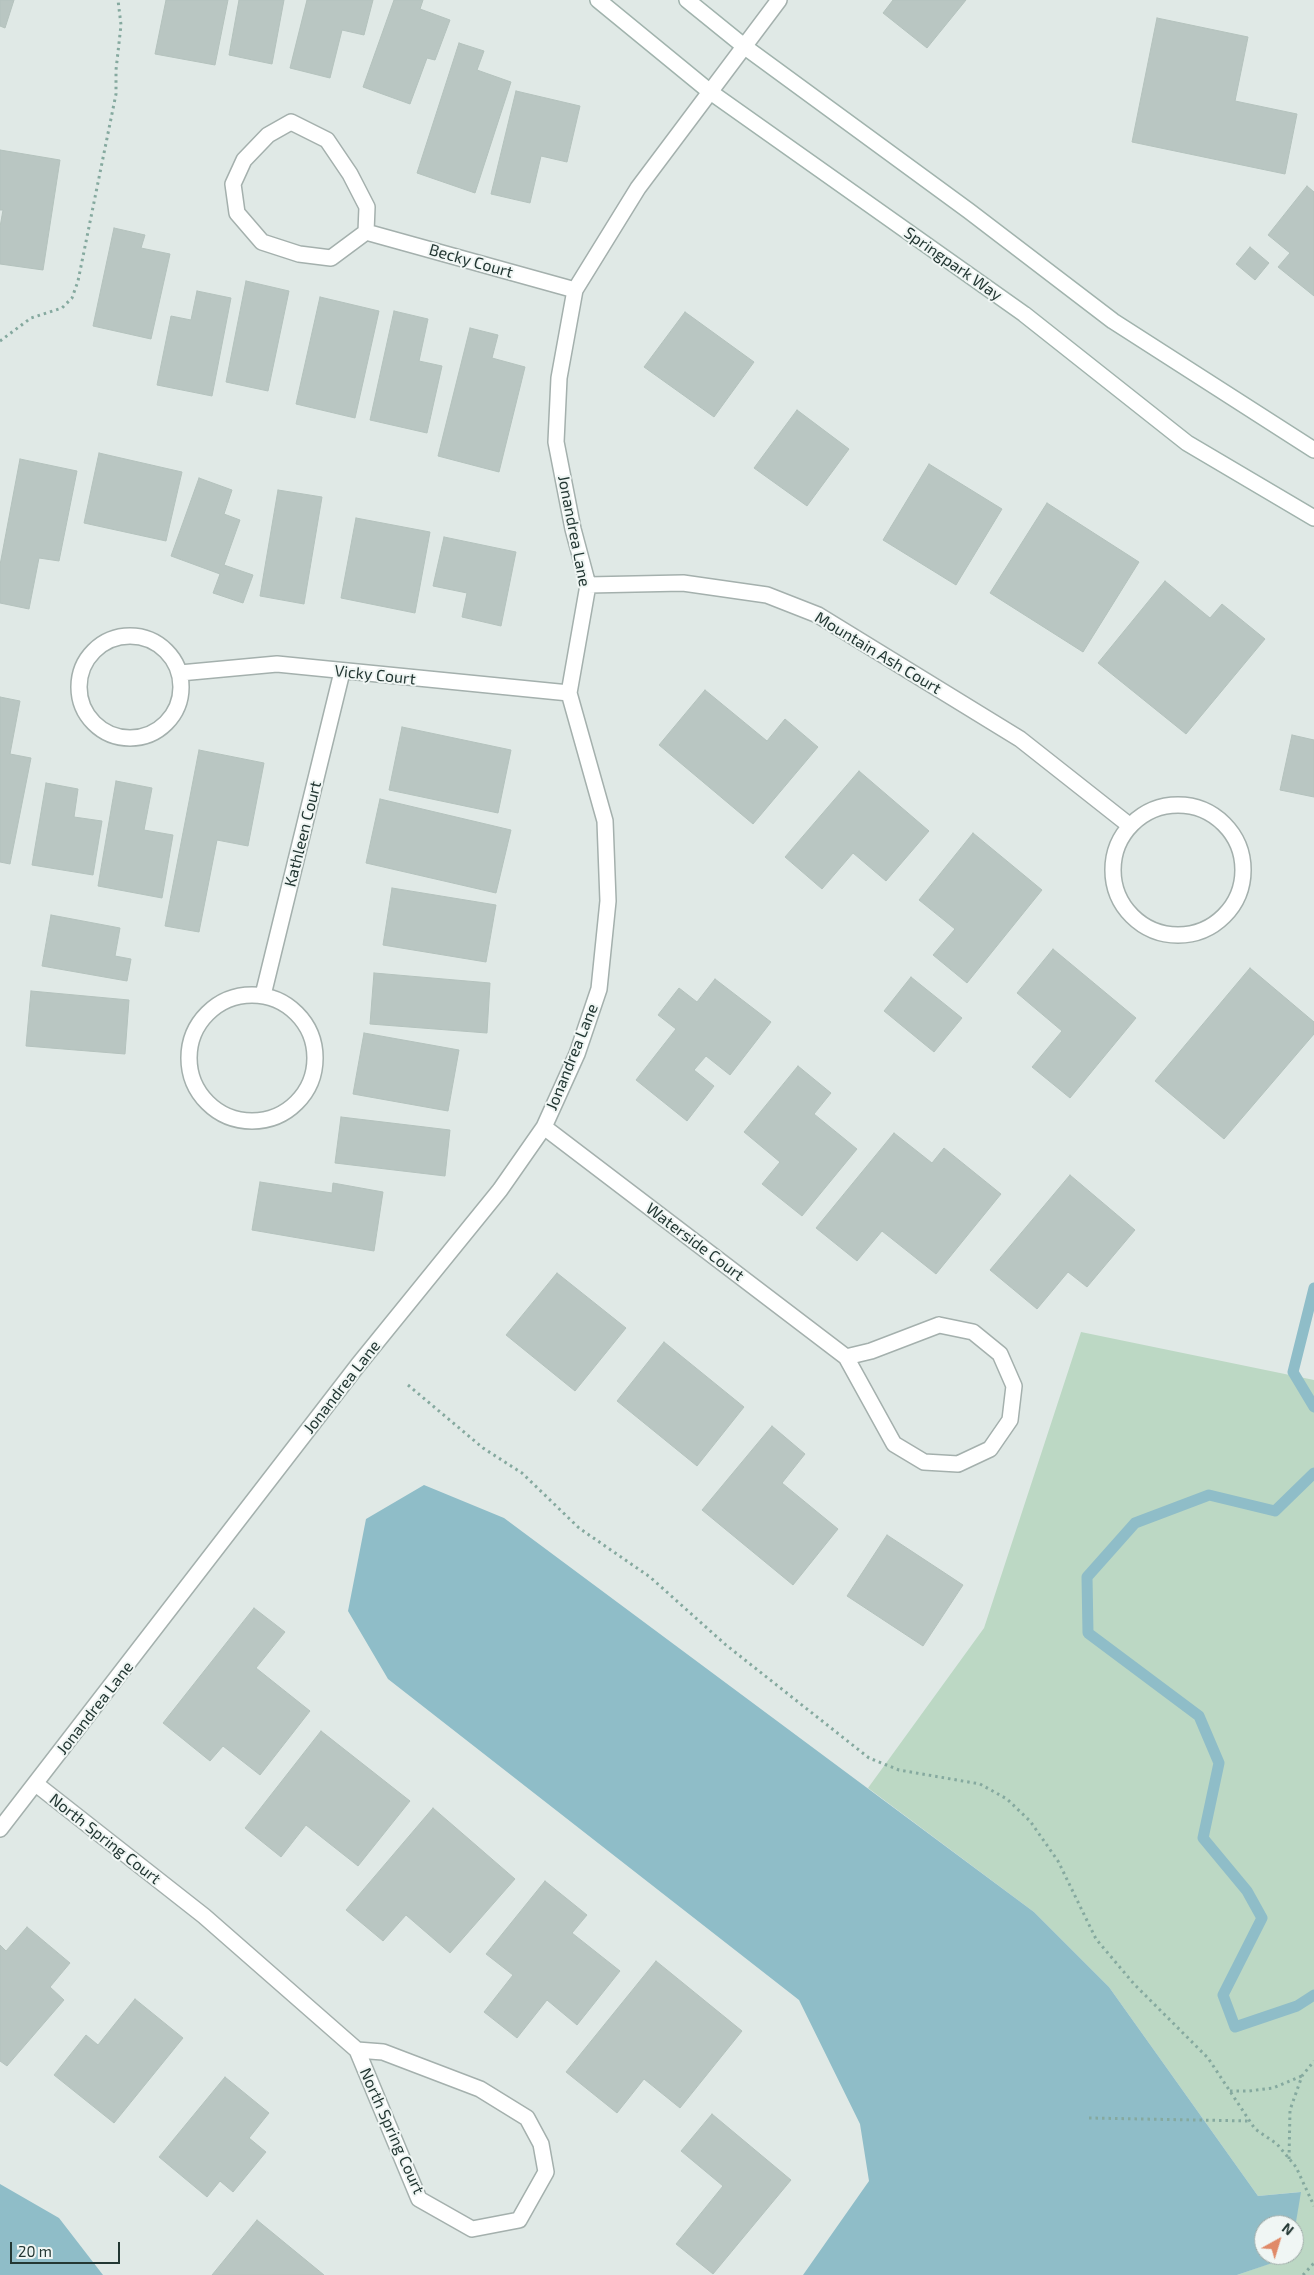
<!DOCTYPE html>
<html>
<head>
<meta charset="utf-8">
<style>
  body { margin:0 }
  #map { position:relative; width:1314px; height:2275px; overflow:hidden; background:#e0e9e6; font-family:"Exo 2",sans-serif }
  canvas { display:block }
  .north { position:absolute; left:1254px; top:2215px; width:50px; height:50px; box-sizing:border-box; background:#f0f6f4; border:1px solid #9eaaa7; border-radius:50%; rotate:39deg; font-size:14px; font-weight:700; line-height:20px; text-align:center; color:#233733 }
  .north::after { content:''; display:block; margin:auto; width:18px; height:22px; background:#e08a68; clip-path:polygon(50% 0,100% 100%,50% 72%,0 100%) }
  .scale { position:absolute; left:10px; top:2242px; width:110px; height:22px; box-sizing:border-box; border:2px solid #233733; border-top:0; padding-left:6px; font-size:15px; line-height:18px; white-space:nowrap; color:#233733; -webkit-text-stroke:4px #f0f6f4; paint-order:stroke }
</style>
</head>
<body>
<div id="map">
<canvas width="1314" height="2275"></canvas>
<div class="north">N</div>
<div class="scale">20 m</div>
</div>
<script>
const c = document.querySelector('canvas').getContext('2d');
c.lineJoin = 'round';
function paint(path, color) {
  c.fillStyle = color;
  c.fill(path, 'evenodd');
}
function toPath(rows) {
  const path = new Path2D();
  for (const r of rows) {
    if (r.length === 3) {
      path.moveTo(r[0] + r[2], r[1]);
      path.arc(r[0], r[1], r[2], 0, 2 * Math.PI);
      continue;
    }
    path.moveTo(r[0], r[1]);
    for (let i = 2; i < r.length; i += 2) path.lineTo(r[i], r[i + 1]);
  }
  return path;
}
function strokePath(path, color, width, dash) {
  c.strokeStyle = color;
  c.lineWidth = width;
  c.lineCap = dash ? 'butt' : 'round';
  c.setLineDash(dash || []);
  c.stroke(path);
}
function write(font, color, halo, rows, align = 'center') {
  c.font = font + ' "Exo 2",sans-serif';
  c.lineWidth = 4;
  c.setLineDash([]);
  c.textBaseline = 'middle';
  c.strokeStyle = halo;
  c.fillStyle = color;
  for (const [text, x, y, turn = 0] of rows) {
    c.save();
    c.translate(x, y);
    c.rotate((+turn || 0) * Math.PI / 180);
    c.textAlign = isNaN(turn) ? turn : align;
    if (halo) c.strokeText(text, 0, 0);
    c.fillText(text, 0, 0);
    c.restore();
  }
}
paint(toPath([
  [1081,1332,1314,1380,1314,2275,1237,2275,1294,2255,1294,2234,1300,2192,1258,2196,1109,1987,1034,1912,868,1788,984,1628]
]), '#bcd8c4');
paint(toPath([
  [424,1485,504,1518,1034,1912,1109,1987,1258,2196,1301,2192,1294,2234,1294,2225,1264,2225,1264,2255,1291,2255,1290,2257,1237,2275,803,2275,869,2181,860,2124,799,2000,388,1679,348,1611,366,1519],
  [0,2184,59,2218,103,2275,0,2275]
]), '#8fbdc8');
strokePath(toPath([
  [1314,1288,1293,1372,1314,1407],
  [1314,1473,1275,1511,1209,1495,1135,1523,1087,1577,1088,1633,1199,1716,1219,1763,1203,1838,1247,1891,1262,1918,1223,1995,1235,2027,1297,2006,1314,1995]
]), '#8fbdc8', 11);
const building = toPath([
  [0,0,14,0,5,28,0,26,0,0],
  [166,0,228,0,215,65,155,54,166,0],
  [239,0,284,0,272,64,229,55,239,0],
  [307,0,373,0,364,35,342,30,330,78,290,68,307,0],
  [394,0,423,0,420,9,450,20,435,60,427,58,410,104,363,87,394,0],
  [893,0,966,0,927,48,883,13,893,0],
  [1157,18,1248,37,1235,101,1297,114,1285,174,1132,142,1157,18],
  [459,43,484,51,477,70,511,82,475,193,417,173,459,43],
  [516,91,580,106,567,162,541,156,530,203,491,194,516,91],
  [0,150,60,160,43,270,0,264,0,227,3,210,0,210,0,150],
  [1307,186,1314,192,1314,296,1278,267,1290,253,1268,235,1307,186],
  [114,228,145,235,141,248,170,254,151,339,93,326,114,228],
  [1250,247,1269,263,1255,280,1236,264,1250,247],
  [246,281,289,291,268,391,226,382,246,281],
  [197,291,231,298,212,396,157,385,171,316,191,320,197,291],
  [320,297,379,311,355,418,296,404,320,297],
  [394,311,428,319,419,361,442,366,427,433,370,420,394,311],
  [685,312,754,362,714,417,644,367,685,312],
  [470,328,498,335,492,358,525,367,499,472,438,456,470,328],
  [797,410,849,449,807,506,754,468,797,410],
  [99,453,182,472,166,541,84,523,99,453],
  [20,459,77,471,59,561,39,558,29,609,0,603,0,565,20,459],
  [929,464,1002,509,956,585,883,540,929,464],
  [199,478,232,490,224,514,240,520,224,565,253,575,243,603,213,593,220,574,171,556,199,478],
  [278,490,322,497,304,604,260,596,278,490],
  [1047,503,1139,562,1083,652,990,593,1047,503],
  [356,518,430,532,415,613,341,598,356,518],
  [444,537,516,552,501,626,462,617,467,593,433,586,444,537],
  [1165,581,1210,618,1222,604,1265,639,1186,734,1098,663,1165,581],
  [705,690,767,741,785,719,818,747,753,824,659,745,705,690],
  [0,697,20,701,10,754,31,758,10,864,0,862,0,697],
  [402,727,511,750,498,813,389,790,402,727],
  [1292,735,1314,740,1314,797,1280,790,1292,735],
  [199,750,264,763,248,846,217,840,199,932,165,926,199,750],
  [859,771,929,831,886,881,853,853,822,889,785,857,859,771],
  [116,781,152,788,144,830,173,835,162,898,98,886,116,781],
  [46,783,78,789,74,817,102,821,93,875,32,865,46,783],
  [380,799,511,830,496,893,366,863,380,799],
  [973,833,1042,890,967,983,933,955,955,929,919,900,973,833],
  [392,888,496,905,486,962,383,945,392,888],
  [51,915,120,928,115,956,131,959,127,981,42,966,51,915],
  [1053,949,1136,1018,1070,1098,1032,1067,1062,1031,1017,993,1053,949],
  [1250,968,1314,1022,1314,1034,1224,1139,1155,1081,1250,968],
  [374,973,490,983,487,1033,370,1024,374,973],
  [911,977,962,1018,934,1052,884,1011,911,977],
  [715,979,771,1022,730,1075,706,1056,694,1070,714,1086,687,1121,636,1080,676,1029,658,1015,679,988,697,1002,715,979],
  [31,991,129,1000,125,1054,26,1046,31,991],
  [364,1033,459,1050,448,1111,353,1094,364,1033],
  [798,1066,831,1093,814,1114,857,1149,802,1216,762,1184,780,1162,744,1132,798,1066],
  [341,1117,450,1130,445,1176,335,1163,341,1117],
  [894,1133,932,1163,944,1148,1001,1194,936,1274,882,1231,857,1261,816,1228,894,1133],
  [1070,1175,1135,1230,1087,1287,1068,1272,1037,1309,990,1270,1070,1175],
  [260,1182,332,1193,333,1183,383,1192,374,1251,252,1230,260,1182],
  [557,1273,626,1328,575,1391,506,1335,557,1273],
  [664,1342,744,1407,697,1466,617,1401,664,1342],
  [772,1426,805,1454,782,1483,838,1529,793,1585,702,1510,772,1426],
  [887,1535,963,1585,923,1646,847,1596,887,1535],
  [254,1608,285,1632,256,1668,310,1711,260,1775,223,1746,210,1761,163,1723,254,1608],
  [321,1731,410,1801,358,1866,306,1825,281,1857,245,1828,321,1731],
  [433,1808,515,1879,450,1953,406,1915,383,1941,346,1910,433,1808],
  [545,1881,587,1915,572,1933,620,1971,577,2025,547,2000,517,2038,484,2012,513,1975,486,1954,545,1881],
  [27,1927,70,1963,50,1987,64,2000,7,2066,0,2061,0,1945,6,1951,27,1927],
  [656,1961,742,2031,680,2108,644,2079,617,2113,566,2072,656,1961],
  [135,1999,183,2038,114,2123,54,2075,86,2035,98,2045,135,1999],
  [225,2077,269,2113,249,2138,266,2152,233,2192,220,2181,207,2197,159,2157,225,2077],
  [712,2114,791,2180,713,2274,676,2244,723,2186,681,2151,712,2114],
  [257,2220,324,2275,212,2275,257,2220]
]);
paint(building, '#b9c6c2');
strokePath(building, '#b4c2bd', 1);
const street = toPath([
  [366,232,367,207,350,174,327,140,291,122,268,135,244,160,233,184,237,213,262,242,299,254,331,258,366,232,575,290],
  [588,585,683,583,767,595,818,615,1020,739,1129,825],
  [130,687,51],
  [180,673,277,664,569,693],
  [1178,870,65],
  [252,1058,63],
  [263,995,342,672],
  [544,1127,846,1357],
  [939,1325,973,1332,1000,1354,1014,1386,1010,1420,990,1449,958,1464,924,1462,894,1444,846,1357,871,1351,939,1325],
  [36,1784,204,1916,357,2050,383,2052,480,2089,527,2118,541,2144,546,2172,519,2220,472,2229,419,2199,357,2050],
  [0,1829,358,1365,500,1190,544,1127,577,1054,599,989,608,901,605,821,569,693,588,585,573,529,556,442,559,378,575,290,638,188,779,0]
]);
const secondary = toPath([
  [598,0,709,91,1024,314,1187,443,1314,518],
  [687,0,745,47,969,211,1113,321,1314,450]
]);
strokePath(street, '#a4b0ad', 18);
strokePath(secondary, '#a1b3ad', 18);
strokePath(toPath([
  [0,341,31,318,62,308,72,298,78,281,116,94,116,70,121,25,118,0],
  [408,1385,483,1448,522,1473,579,1528,650,1577,726,1645,869,1758,899,1770,980,1784,1007,1799,1030,1821,1058,1861,1096,1939,1134,1984,1208,2058,1255,2129,1277,2144,1296,2167,1314,2206],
  [1230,2091,1249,2091,1273,2088,1302,2076],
  [1089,2118,1249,2121],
  [1289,2159,1290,2110,1302,2076,1314,2061],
  [1303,2275,1314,2263]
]), '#85a99f', 3, [2.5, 4]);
strokePath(street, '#fff', 15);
strokePath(secondary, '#fff', 15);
write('16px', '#233733', '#f0f6f4', [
  ["Becky Court",471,261,16],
  ["Springpark Way",953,264,35],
  ["Jonandrea Lane",574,531,79],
  ["Mountain Ash Court",878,653,31],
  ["Vicky Court",375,675,6],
  ["Kathleen Court",303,834,-76],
  ["Jonandrea Lane",572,1057,-68],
  ["Waterside Court",695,1242,37],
  ["Jonandrea Lane",342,1387,-52],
  ["Jonandrea Lane",95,1708,-52],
  ["North Spring Court",105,1839,38],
  ["North Spring Court",392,2131,66]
]);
</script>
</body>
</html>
